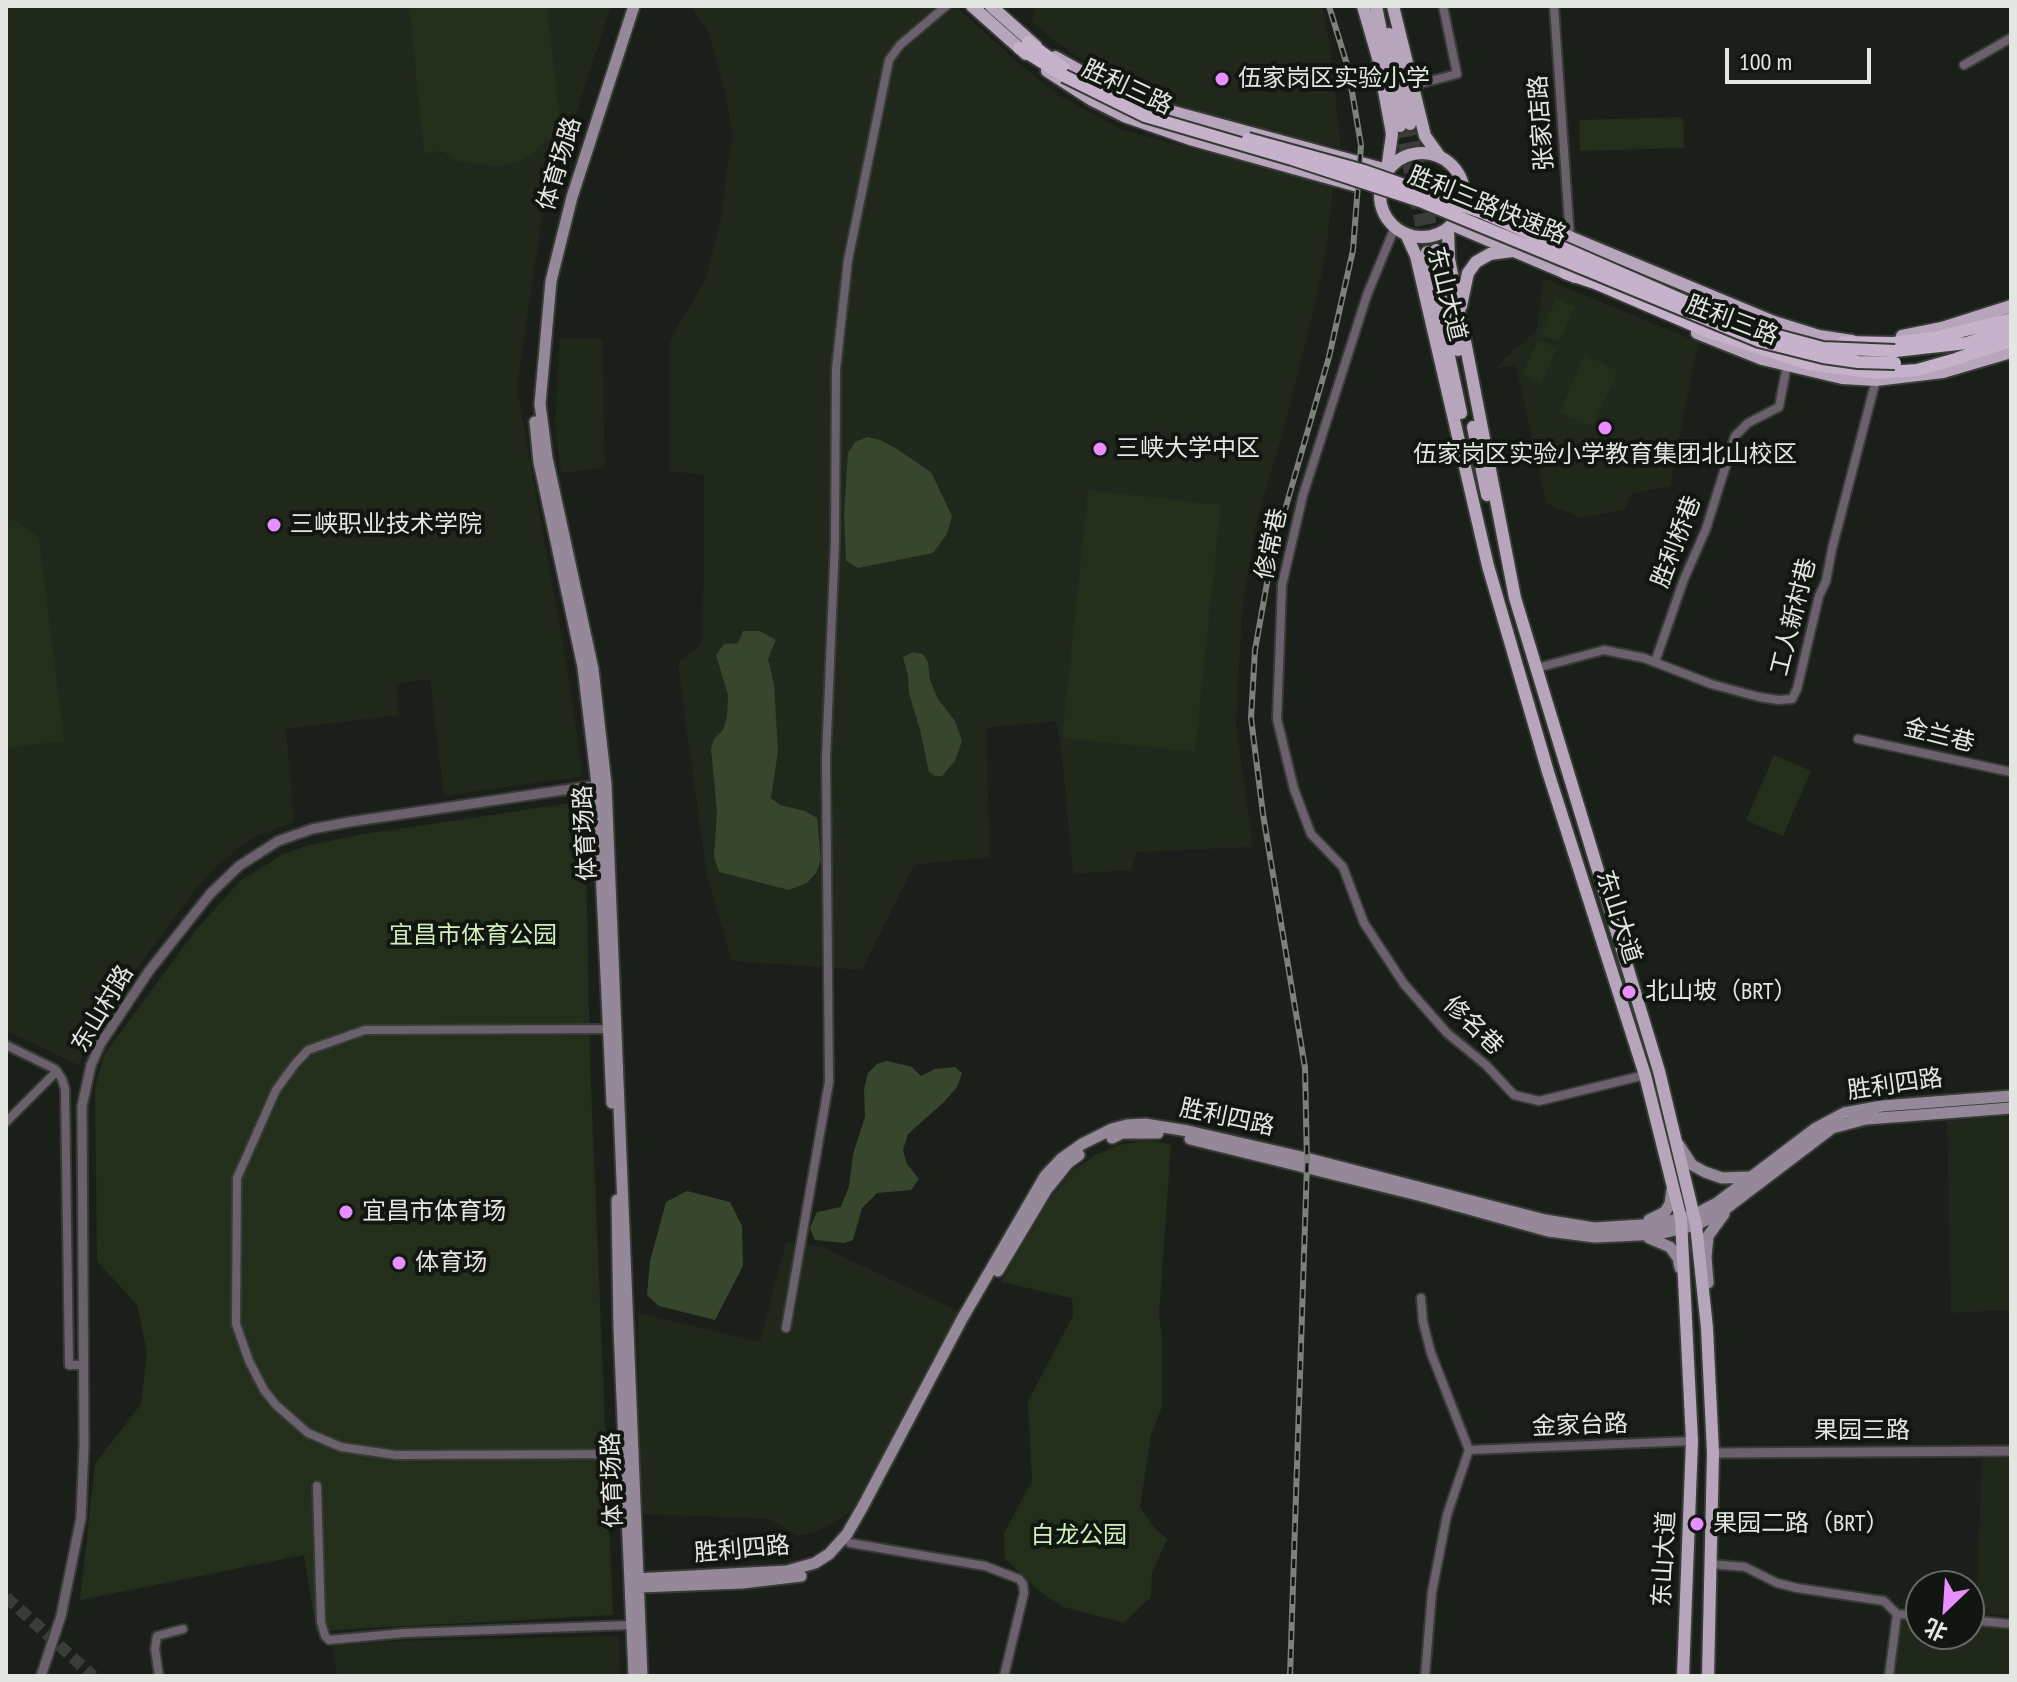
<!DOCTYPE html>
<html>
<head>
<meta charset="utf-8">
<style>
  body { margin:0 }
  #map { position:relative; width:2017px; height:1682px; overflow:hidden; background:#1b1f19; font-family:"PT Sans Narrow","Noto Sans SC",sans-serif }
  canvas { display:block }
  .frame { position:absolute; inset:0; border:8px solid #e4e6e2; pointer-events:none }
  .north { position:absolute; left:1905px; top:1570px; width:80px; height:80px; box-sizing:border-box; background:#121610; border:2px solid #666964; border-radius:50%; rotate:205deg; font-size:22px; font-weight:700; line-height:32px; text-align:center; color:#e4e6e2 }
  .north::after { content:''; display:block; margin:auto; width:28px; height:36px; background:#e88eff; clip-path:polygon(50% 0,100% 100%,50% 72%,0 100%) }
  .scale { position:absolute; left:1725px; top:48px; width:146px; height:36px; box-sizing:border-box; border:4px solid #e4e6e2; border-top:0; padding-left:10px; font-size:24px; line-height:28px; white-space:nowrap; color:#e4e6e2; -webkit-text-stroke:6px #121610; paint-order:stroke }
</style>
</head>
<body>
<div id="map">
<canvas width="2017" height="1682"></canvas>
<div class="frame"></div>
<div class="north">北</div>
<div class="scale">100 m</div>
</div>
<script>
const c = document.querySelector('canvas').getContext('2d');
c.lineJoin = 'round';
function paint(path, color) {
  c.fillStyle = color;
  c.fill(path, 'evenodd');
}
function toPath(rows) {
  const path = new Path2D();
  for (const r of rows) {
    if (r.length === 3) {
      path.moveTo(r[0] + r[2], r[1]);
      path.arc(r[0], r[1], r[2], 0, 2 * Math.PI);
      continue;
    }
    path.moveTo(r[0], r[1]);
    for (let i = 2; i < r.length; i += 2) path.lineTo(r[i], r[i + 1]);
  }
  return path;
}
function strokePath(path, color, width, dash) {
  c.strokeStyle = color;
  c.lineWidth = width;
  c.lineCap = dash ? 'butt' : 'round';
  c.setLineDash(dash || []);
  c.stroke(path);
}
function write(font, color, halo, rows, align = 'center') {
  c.font = font + ' "PT Sans Narrow","Noto Sans SC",sans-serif';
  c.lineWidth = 8;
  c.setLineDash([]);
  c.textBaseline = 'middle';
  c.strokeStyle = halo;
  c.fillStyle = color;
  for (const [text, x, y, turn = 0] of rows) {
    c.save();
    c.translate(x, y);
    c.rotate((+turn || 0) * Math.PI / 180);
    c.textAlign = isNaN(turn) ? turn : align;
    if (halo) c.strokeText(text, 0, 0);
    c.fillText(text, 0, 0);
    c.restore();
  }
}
paint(toPath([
  [6,6,611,6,541,222,517,389,566,660,583,776,444,796,430,679,396,684,399,715,286,729,294,822,252,838,218,865,196,889,106,1010,90,1037,79,1065,6,1031],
  [690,6,956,6,1016,61,1058,95,1123,130,1333,186,1327,244,1317,295,1288,414,1255,527,1242,612,1236,723,1253,847,1137,852,1131,870,1073,874,1062,755,1056,721,986,728,990,857,914,865,862,970,732,961,707,877,678,664,703,642,704,475,669,471,670,340,705,281,720,224,732,136,726,95,708,31],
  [1035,6,1322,6,1330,48,1341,148,1202,116,1125,86,1097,71,1032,23],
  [1543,278,1698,342,1670,486,1631,494,1625,510,1581,518,1546,503,1516,365,1493,370,1537,329],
  [560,338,602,339,605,468,561,473,555,424],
  [2011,1116,2011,1310,1951,1313,1947,1121],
  [786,1242,822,1247,960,1312,859,1507,817,1532,797,1536,770,1519,640,1514,638,1313,760,1342],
  [1982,1458,2011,1458,2011,1616,1976,1613],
  [1898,1616,1921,1618,1921,1634,1969,1634,1969,1623,2011,1626,2011,1676,1892,1676],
  [619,1636,620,1676,337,1676,333,1646,396,1641]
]), '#20271b');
paint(toPath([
  [409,6,547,6,562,139,544,142,533,154,517,162,497,166,460,162,441,151,424,154],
  [1683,117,1684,148,1580,151,1579,120],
  [1556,298,1575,307,1559,342,1540,334],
  [1538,340,1557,348,1541,384,1522,375],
  [1584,355,1618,370,1593,427,1559,413],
  [1088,490,1221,505,1195,752,1062,738],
  [14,519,39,537,64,741,6,748,6,523],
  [1774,755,1811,771,1783,836,1746,820],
  [585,801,590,1062,613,1615,316,1631,304,1555,80,1600,95,1464,141,1404,147,1352,137,1305,97,1261,95,1088,104,1055,195,931,240,881,283,854,310,845,358,835],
  [1147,1140,1171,1144,1159,1314,1162,1340,1162,1407,1151,1435,1140,1507,1152,1525,1167,1539,1152,1573,1151,1597,1124,1623,1063,1607,1037,1589,1005,1559,1004,1533,1032,1481,1028,1401,1073,1316,1072,1298,1001,1282,1049,1200,1072,1171,1095,1155,1119,1145]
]), '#232f1a');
paint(toPath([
  [867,437,880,440,897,449,931,472,952,516,947,534,933,553,858,568,846,561,844,514,848,453,855,442],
  [743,631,760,631,776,640,768,659,774,684,778,751,771,798,780,805,805,811,817,818,821,859,816,873,807,883,789,890,719,872,714,857,717,812,711,749,714,739,723,730,727,717,728,695,716,655,724,644,738,643],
  [913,652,923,654,928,662,930,680,938,699,955,721,962,741,955,761,942,776,935,776,929,772,920,730,909,693,908,676,903,657],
  [887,1061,912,1067,921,1076,935,1069,955,1067,962,1073,957,1087,944,1102,908,1134,903,1150,907,1164,919,1179,911,1190,877,1193,862,1208,853,1240,844,1243,815,1240,810,1228,817,1212,841,1207,849,1186,853,1154,865,1117,864,1089,868,1073,877,1064],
  [687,1191,730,1202,742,1226,743,1266,715,1320,659,1306,647,1295,650,1261,666,1202]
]), '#38462e');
strokePath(toPath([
  [1410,124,1436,250],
  [1400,126,1427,252],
  [6,1597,93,1676]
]), '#393d37', 12, [12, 6]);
const minor = toPath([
  [1554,6,1570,238],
  [1964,65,2011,38],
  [1411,86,1457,74,1443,6],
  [1395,227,1367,295,1303,495,1282,585,1277,719,1294,789,1311,834,1343,867,1364,923,1404,984,1447,1033,1486,1065,1514,1095,1539,1101,1645,1075],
  [1655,662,1684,579,1706,529,1735,436,1748,423,1779,407,1787,365],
  [1537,668,1604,650,1644,658,1711,684,1759,697,1778,700,1792,699,1797,689,1819,596,1826,581,1832,549,1876,380],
  [1858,739,2011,772],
  [609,1029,365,1030,308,1050,295,1064,276,1090,237,1178,236,1324,249,1361,264,1390,276,1405,308,1433,341,1447,396,1455,625,1454],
  [6,1045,55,1069,62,1079,65,1089,69,1365,83,1365],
  [6,1122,57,1071],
  [1421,1298,1423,1322,1431,1353,1469,1450,1447,1515,1432,1592,1425,1676],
  [786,1328,829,1082,826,759,835,542,836,369,848,260,889,60,900,45,946,6],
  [1469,1450,1692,1441],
  [317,1486,321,1622,325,1636,329,1640,405,1633,631,1625],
  [850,1543,985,1566,1019,1579,1023,1584,1024,1593,1004,1676],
  [1710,1564,1745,1567,1777,1583,1797,1588,1884,1601,1897,1614,1889,1676],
  [1897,1614,1921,1616],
  [1969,1620,2011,1624],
  [159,1676,155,1649,157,1636,183,1629]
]);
const tertiary = toPath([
  [1713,1453,2011,1451],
  [41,1676,61,1616,81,1518,84,1445,82,1106,91,1065,101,1043,149,971,210,894,239,866,278,841,312,829,349,822,604,784]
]);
const secondary = toPath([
  [634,6,572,197,551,281,540,404,547,458,593,669,606,784,642,1676],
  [535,422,539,462,583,667,597,784,612,1103],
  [1112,1138,1122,1133,1158,1133],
  [1190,1139,1422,1196,1548,1231,1595,1237,1659,1234,1696,1225,1720,1213,1832,1128,1866,1119,2011,1108],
  [1679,1145,1692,1165,1705,1172,1722,1178,1748,1177],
  [617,1200,619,1328,634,1676],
  [1649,1220,1665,1212,1670,1204,1672,1189],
  [1649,1238,1670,1247,1678,1258,1680,1268],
  [998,1271,1047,1189,1068,1163,1079,1155],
  [1708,1283,1706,1257,1708,1236,1724,1214],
  [635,1579,787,1571,815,1563,829,1554,847,1534,862,1508,962,1319,1045,1176,1061,1159,1082,1144,1112,1129,1127,1125,1145,1124,1188,1131,1310,1159,1545,1220,1594,1228,1657,1224,1694,1215,1717,1203,1816,1128,1844,1113,1882,1106,2011,1096],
  [639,1587,742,1583,801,1576]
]);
const primary = toPath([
  [972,6,1026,54],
  [991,6,1036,46],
  [1376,6,1400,126],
  [1393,6,1425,136,1440,157],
  [1389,34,1410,124],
  [1055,57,1120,93,1148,105,1387,170,1392,134,1378,58,1363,6],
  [1047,71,1092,100,1124,116,1193,140,1354,185],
  [1422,195,42],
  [1464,198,1548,228,1774,322,1819,336,1852,341],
  [1453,225,1575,277],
  [1448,229,1449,259,1515,598,1659,1071,1696,1225,1707,1328,1713,1453,1708,1676],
  [1406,234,1416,256,1488,566,1548,772,1645,1075,1681,1219,1692,1441,1683,1676],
  [1436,250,1458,350],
  [1427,252,1461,413],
  [1461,306,1468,273,1476,262,1490,254,1512,251],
  [1697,333,1762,359,1842,378,1876,380,1943,372,2011,352],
  [1902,336,1942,328,2011,306],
  [1473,427,1487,495]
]);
const trunk = toPath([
  [1028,42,1065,69],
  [1019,48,1064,76],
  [1565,273,1595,283,1709,332,1809,364,1875,373,1917,370,1963,357],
  [1843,342,1893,343,1938,337,2011,319],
  [1895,351,1967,343,2011,329],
  [1958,358,2011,341]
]);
strokePath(minor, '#373b35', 12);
strokePath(tertiary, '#373b35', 13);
strokePath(secondary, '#373b35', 15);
strokePath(primary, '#373b35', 16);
strokePath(trunk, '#373b35', 16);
strokePath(minor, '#6a616c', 8);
strokePath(tertiary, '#6a616c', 9);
strokePath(secondary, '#958899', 11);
strokePath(primary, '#b7a5bb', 12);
strokePath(trunk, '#c6b2cb', 12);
const rail = toPath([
  [1290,1676,1307,1164,1305,1068,1263,814,1251,718,1255,650,1272,555,1329,357,1353,250,1361,145,1348,68,1329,6]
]);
strokePath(rail, '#7d807b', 6);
strokePath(rail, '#121610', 3, [9]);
const trunkBridge = toPath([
  [1064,76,1145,116,1292,159,1420,201,1759,341,1823,357,1858,362,1895,363],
  [1248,139,1364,171,1481,212,1698,307,1763,332,1823,348,1895,351]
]);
strokePath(trunkBridge, '#373b35', 16, []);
strokePath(trunkBridge, '#c6b2cb', 12);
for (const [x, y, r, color] of [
  [1222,79,8,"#e88eff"],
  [1605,428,8,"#e88eff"],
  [1100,449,8,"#e88eff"],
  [274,525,8,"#e88eff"],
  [1629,992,8,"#e88eff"],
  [346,1212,8,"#e88eff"],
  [399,1263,8,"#e88eff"],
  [1697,1524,8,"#e88eff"]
]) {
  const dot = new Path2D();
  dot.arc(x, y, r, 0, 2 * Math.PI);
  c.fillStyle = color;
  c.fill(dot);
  strokePath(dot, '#121610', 3);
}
write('24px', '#e4e6e2', '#121610', [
  ["伍家岗区实验小学",1238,79],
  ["三峡大学中区",1116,449],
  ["伍家岗区实验小学教育集团北山校区",1605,455,"center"],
  ["三峡职业技术学院",290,525],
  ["北山坡（BRT）",1645,992],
  ["宜昌市体育场",362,1212],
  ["体育场",415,1263],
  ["果园二路（BRT）",1713,1524]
], 'left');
write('24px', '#e4e6e2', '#121610', [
  ["胜利三路",1127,88,25],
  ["张家店路",1542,123,-94],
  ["体育场路",560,164,-73],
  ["胜利三路快速路",1487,206,22],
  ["东山大道",1446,294,76],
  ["胜利三路",1732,321,21],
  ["胜利桥巷",1677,542,-69],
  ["修常巷",1272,544,-78],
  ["工人新村巷",1794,617,-76],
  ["金兰巷",1939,736,14],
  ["体育场路",586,833,-93],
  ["东山大道",1618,917,72],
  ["东山村路",103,1009,-59],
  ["修名巷",1473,1026,44],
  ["胜利四路",1895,1085,-8],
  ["胜利四路",1227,1118,12],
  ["金家台路",1580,1426,-2],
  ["果园三路",1862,1431],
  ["体育场路",613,1480,-92],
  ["胜利四路",742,1550,-5],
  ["东山大道",1665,1559,-87]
]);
write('24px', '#d0efbd', '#121610', [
  ["宜昌市体育公园",473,936],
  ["白龙公园",1079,1536]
]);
</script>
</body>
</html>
